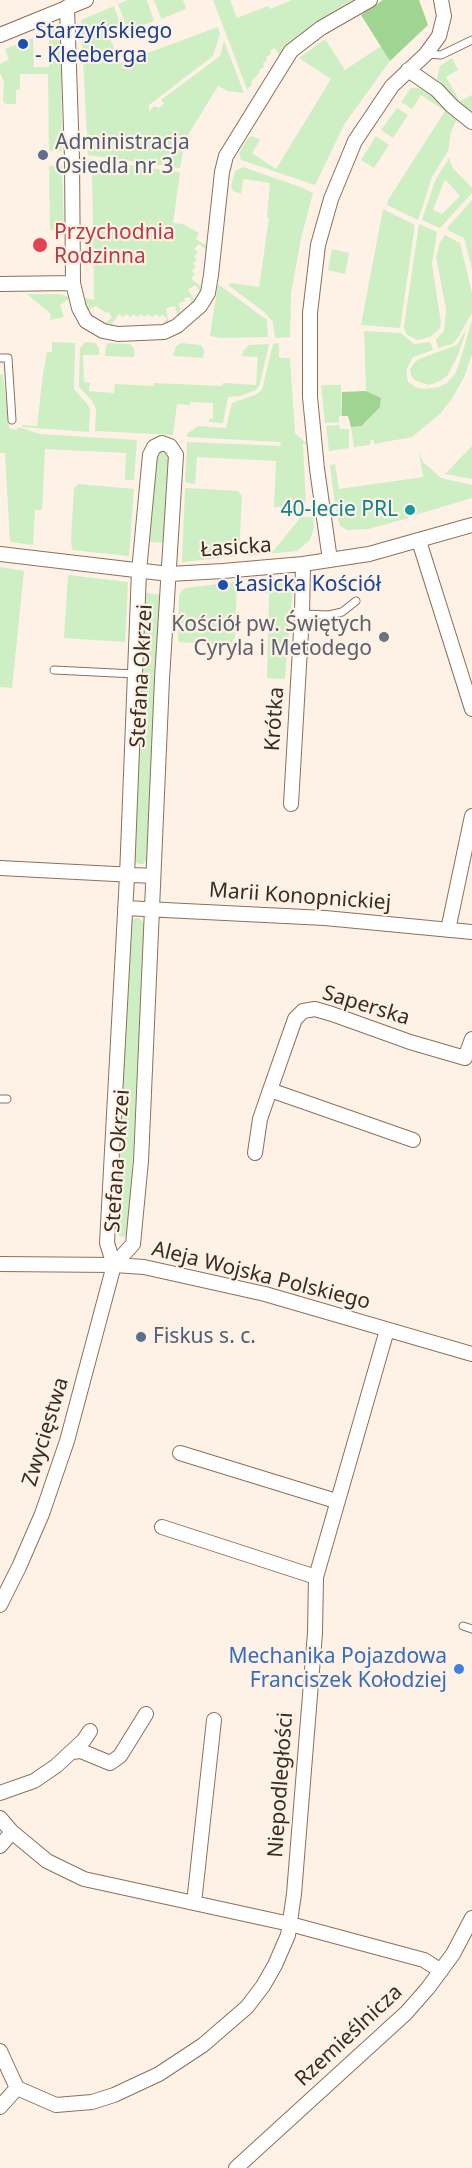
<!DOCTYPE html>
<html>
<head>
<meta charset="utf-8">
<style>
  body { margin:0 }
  canvas { display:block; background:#fef1e6 }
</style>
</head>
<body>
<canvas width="472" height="2168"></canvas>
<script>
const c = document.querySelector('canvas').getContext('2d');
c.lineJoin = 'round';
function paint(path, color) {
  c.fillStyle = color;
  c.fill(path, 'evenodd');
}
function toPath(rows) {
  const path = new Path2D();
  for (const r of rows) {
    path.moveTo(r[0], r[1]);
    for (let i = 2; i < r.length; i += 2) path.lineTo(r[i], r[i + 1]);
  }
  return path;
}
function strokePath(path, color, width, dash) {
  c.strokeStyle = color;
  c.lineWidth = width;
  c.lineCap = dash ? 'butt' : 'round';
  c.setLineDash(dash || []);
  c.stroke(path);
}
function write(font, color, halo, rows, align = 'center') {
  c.font = font + ' "Noto Sans",sans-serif';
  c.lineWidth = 4.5;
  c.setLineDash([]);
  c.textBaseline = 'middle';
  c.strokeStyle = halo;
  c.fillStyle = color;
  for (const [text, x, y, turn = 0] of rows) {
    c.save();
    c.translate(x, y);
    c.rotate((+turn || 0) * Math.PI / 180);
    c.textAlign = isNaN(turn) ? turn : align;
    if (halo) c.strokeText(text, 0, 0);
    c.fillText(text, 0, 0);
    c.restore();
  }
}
paint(toPath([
  [128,0,147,0,154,21,128,31,118,4],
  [154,0,183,0,186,9,161,19],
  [213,0,230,0,237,18,268,6,270,9,292,0,362,0,281,58,275,48,270,51,271,54,266,57,267,60,263,63,264,67,259,70,260,72,251,82,252,85,248,88,248,92],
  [114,6,123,33,110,38,120,63,218,27,220,34,213,56,149,105,149,112,154,106,159,108,164,103,161,100,220,56,224,41,244,93,228,91,218,86,185,140,180,168,88,155,81,20],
  [56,28,61,39,62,151,49,151,48,74,20,74,20,89,16,90,16,104,6,104,3,101,4,81,0,73,0,64,9,59,5,49,33,38,34,67,49,67,49,31],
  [325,39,345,70,381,46,390,61,345,123,315,185,241,160,239,153,248,138,252,136,260,140,252,153,276,169,331,79,299,58],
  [452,58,458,70,446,77,460,101,472,95,472,116,457,104,437,79,440,66],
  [411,88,419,88,433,94,457,119,451,132,448,151,432,177,418,220,387,205,388,200,445,111,421,95,412,109,401,102],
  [397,108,408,115,393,138,381,130],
  [376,136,389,145,374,168,361,160],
  [79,158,180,172,173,223,183,224,199,233,196,239,208,247,208,251,199,244,194,249,198,252,194,257,197,259,193,264,196,266,192,271,195,274,191,279,203,288,201,293,195,285,188,290,196,302,192,306,190,297,184,298,185,301,179,303,181,316,178,318,175,306,166,308,169,324,162,326,167,318,162,315,160,317,155,314,153,317,147,314,146,317,140,314,138,317,133,314,131,317,126,314,124,317,119,314,110,327,103,325,112,317,108,312,106,313,96,306,85,311,82,297,94,300,92,169,79,163],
  [449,158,453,168,472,188,472,193,440,228,422,220,435,181],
  [445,179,460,196,442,214,433,210],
  [49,166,62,166,64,231,50,230],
  [243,167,303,188,313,193,301,238,291,294,290,337,275,338,273,322,263,311,228,285,231,283,259,287,269,218,267,217,270,183,243,179,241,194,233,191,231,186,235,171],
  [472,200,472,269,464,238,449,231,447,228],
  [383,209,415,225,400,328,361,325],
  [419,224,437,232,432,264,441,323,439,329,430,337,417,340,406,334,404,327],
  [445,235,460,243,472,293,472,313,457,339,452,344,438,348,436,339,444,331,446,309,436,257,440,242],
  [332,249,349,253,345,274,328,270],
  [218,284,267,320,268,337,220,338,210,336],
  [27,294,61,294,71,298,60,305,64,317,50,320,51,314],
  [472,320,472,354,464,377,453,397,440,414,412,437,374,444,374,440,371,440,370,445,354,447,351,427,362,426,366,423,380,407,381,398,366,391,364,331,401,333,414,344,430,342,433,350,413,357,406,370,408,382,417,388,425,389,439,387,447,383,455,374,460,361],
  [467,328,458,355,447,376,440,381,429,385,416,381,411,376,410,369,414,363,419,359,457,345],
  [52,342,75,343,74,389,88,405,90,410,89,432,22,427,22,425,37,426,43,374,47,352,52,352],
  [85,342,95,343,99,348,99,355,83,355,84,382,90,383,89,391,114,393,115,384,153,386,154,383,222,386,223,383,256,385,258,357,242,356,243,351,249,345,269,344,260,384,256,390,240,396,228,397,223,423,209,422,209,419,213,419,213,403,190,402,190,405,177,404,173,435,95,431,96,409,92,401,79,387,80,348],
  [109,343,130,344,134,348,134,357,105,356,106,346],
  [181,343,201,345,204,350,203,358,173,356,176,346],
  [279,343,279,358,290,358,295,433,307,444,303,444,306,505,300,507,274,507,276,461,197,457,195,484,185,482,187,442,281,446,280,442,187,437,187,434,198,426,226,428,232,403,255,395,262,390,273,344],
  [3,374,9,428,16,430,19,427,40,434,137,440,134,480,125,480,126,453,45,449,42,510,35,510,33,545,10,542,5,453,0,453,0,375],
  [326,385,341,385,342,416,339,416,339,422,325,423,321,386],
  [339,425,340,429,349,429,349,448,329,451,326,426],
  [472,446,472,479,445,474],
  [162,450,170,452,167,543,148,542,155,457],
  [419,452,423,462,441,478,472,485,472,498,415,515,413,511,407,513,409,518,368,529,347,530,340,526,336,512,330,465,335,464,339,489,423,477],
  [78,484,134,489,129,556,72,550,71,538,74,488],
  [185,488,238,491,242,496,239,556,182,562],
  [301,517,313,517,314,527,310,540,297,551,246,556,246,550,270,552,274,550],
  [0,567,24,571,12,688,0,687],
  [68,575,128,582,125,642,64,638],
  [286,579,290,580,293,585,285,679,267,678,269,593,246,592,246,583],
  [234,582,237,585,235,637,232,642,228,645,178,642,179,596,181,592,185,588],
  [146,593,161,595,149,855,144,864,139,864,135,862,133,855],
  [139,918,145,924,129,1232,126,1236,121,1237,115,1231,129,925,133,919]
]), '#ceefc4');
paint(toPath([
  [383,0,419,0,428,25,390,61,361,15],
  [366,391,381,398,380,407,362,426,351,427,348,416,342,416,342,392]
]), '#a0d591');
const service = toPath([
  [427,54,441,55,472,40],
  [0,358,8,358,12,420],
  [302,614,329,615,342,612,356,601],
  [54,670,135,674],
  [0,1099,7,1099],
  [463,1626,472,1629]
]);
const minor = toPath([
  [67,7,72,158,73,283,79,308,86,321,103,331,118,334,164,332,177,326,200,306,208,293,211,275,222,172,226,156,291,51,321,28,370,0],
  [0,35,86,0],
  [408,70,437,90,452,106,472,122],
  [0,284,73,283],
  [419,541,472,709],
  [0,554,169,574,223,571,303,564,369,554,472,525],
  [330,560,317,469,310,397,310,313,318,245,331,199,355,141,392,86,426,54,439,36,444,16,441,0],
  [291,804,302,614,303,564],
  [0,868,153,876],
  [125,908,325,918,472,932],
  [448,930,472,816],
  [270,1090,413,1140],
  [255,1153,260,1119,270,1090,295,1019,303,1011,315,1009,332,1014,410,1042,465,1058,472,1039],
  [0,1264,114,1265,144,1267,265,1294,472,1354],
  [180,1453,336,1501],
  [162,1527,316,1577],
  [0,1605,19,1567,42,1514,67,1441,114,1265,133,1244,141,1161,162,679,176,455,170,446,162,443,154,447,150,455,139,571,127,876,107,1243,114,1265],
  [72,1752,81,1751,110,1763,120,1756,146,1714],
  [0,1793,34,1781,56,1766,84,1740,90,1731],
  [0,1818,12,1832,47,1861,84,1879,290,1924,424,1960,441,1971],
  [0,1846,12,1832],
  [194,1903,214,1720],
  [0,2051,17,2088,56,2105,92,2102,114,2095,159,2074,203,2045,247,2007,263,1986,275,1965,288,1935,294,1894,315,1633,316,1577,387,1330],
  [0,2107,17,2088],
  [236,2168,406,2013,428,1988,453,1954,472,1918]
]);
strokePath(service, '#8c7159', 9);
strokePath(minor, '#8c7159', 16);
strokePath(service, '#fff', 7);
strokePath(minor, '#fff', 14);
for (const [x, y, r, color] of [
  [23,44,6,"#1a4fb4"],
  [43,155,6,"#5c6f8a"],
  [40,245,8,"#e0444e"],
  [410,510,6,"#0f9aa8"],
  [223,585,6,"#1a4fb4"],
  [384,637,6,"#6b7280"],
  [141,1337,6,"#5c6f8a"],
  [459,1669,6,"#3f7fe0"]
]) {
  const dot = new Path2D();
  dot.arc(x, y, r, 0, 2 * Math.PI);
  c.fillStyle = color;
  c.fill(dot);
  strokePath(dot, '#fef1e6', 2);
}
write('21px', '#164399', '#fef1e6', [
  ["Starzyńskiego",35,32],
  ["- Kleeberga",35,56],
  ["Łasicka Kościół",235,585]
], 'left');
write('21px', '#4e5e75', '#fef1e6', [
  ["Administracja",55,143],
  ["Osiedla nr 3",55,167],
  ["Fiskus s. c.",153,1337]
], 'left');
write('21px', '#be3a42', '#fef1e6', [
  ["Przychodnia",54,233],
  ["Rodzinna",54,257]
], 'left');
write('21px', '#0d838f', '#fef1e6', [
  ["40-lecie PRL",398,510]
], 'right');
write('21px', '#392d22', '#fef1e6', [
  ["Łasicka",236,548,-4],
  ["Stefana Okrzei",142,676,-87],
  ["Krótka",275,719,-86],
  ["Marii Konopnickiej",300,897,4],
  ["Saperska",366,1006,17],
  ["Stefana Okrzei",118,1161,-86],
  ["Aleja Wojska Polskiego",261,1276,14],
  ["Zwycięstwa",46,1432,-73],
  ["Niepodległości",281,1785,-86],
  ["Rzemieślnicza",349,2036,-43]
]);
write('21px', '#5b616d', '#fef1e6', [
  ["Kościół pw. Świętych",372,625],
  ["Cyryla i Metodego",372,649]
], 'right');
write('21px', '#366cbe', '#fef1e6', [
  ["Mechanika Pojazdowa",447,1657],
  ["Franciszek Kołodziej",447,1681]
], 'right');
</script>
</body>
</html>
